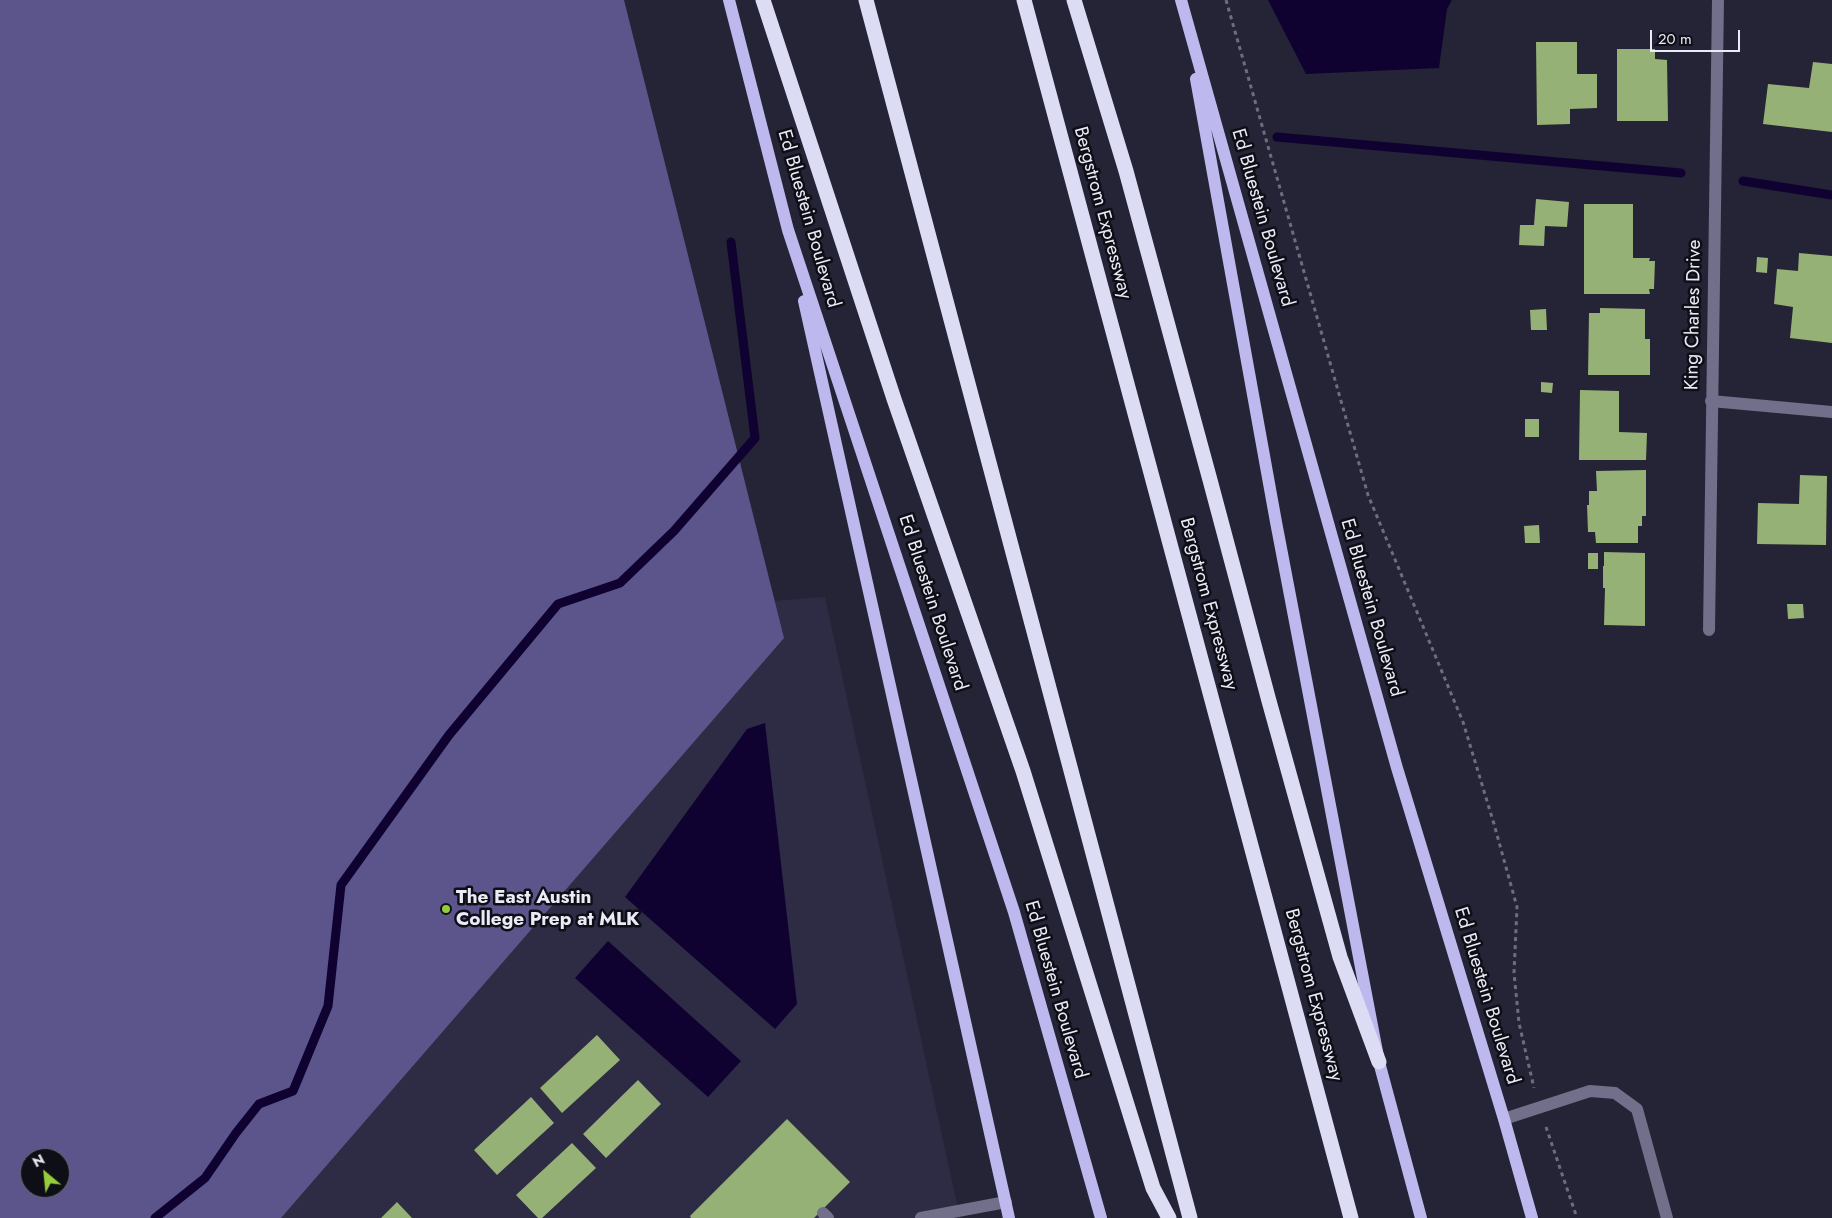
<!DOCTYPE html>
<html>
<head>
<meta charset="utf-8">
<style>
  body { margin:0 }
  #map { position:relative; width:1832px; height:1218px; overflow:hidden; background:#252336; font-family:Jost,sans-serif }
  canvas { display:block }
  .north { position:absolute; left:20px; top:1148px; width:50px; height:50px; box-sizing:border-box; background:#0e0e16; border:1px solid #666670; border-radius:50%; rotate:332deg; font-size:14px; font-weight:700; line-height:20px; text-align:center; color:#ebebf8 }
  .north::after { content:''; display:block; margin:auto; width:18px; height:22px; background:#96cc3a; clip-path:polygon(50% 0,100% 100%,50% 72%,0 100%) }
  .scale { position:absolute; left:1650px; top:30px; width:90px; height:22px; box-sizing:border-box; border:2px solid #ebebf8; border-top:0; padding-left:6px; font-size:15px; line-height:18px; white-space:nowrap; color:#ebebf8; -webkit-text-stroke:4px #0e0e16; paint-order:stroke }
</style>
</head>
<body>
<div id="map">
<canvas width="1832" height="1218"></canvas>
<div class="north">N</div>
<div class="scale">20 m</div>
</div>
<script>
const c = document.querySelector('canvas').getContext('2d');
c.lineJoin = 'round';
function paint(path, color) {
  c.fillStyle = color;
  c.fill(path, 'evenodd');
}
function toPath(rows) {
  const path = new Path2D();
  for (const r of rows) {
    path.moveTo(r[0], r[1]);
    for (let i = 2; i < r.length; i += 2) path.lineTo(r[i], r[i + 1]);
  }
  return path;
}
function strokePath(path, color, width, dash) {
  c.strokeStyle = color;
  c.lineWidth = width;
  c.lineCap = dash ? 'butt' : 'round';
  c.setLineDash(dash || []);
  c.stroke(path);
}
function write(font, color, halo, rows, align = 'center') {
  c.font = font + ' Jost,sans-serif';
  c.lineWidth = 5;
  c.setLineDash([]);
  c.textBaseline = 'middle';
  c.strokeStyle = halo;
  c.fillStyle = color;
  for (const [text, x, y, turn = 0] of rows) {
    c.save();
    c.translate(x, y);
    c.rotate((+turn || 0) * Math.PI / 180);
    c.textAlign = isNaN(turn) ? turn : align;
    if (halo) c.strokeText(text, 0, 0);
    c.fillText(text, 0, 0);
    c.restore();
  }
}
paint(toPath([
  [825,597,960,1218,0,1218,0,659],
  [30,1158,60,1158,60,1188,30,1188]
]), '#2e2b44');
paint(toPath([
  [0,0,624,0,784,638,281,1218,0,1218],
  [30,1158,60,1158,60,1188,30,1188]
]), '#5b558c');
paint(toPath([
  [1268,0,1452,0,1447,9,1439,68,1306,74],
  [765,723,797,1004,775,1029,625,897,747,729],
  [608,941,741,1061,708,1097,575,978]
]), '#0f0231');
strokePath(toPath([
  [1277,137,1681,173],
  [1743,181,1832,195],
  [155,1218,205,1178,236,1133,259,1104,293,1091,328,1006,341,885,449,735,558,604,620,583,674,531,755,438,731,242]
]), '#0f0231', 9);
paint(toPath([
  [1536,42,1577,42,1577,74,1597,74,1597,108,1570,109,1570,124,1537,125],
  [1617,49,1655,49,1655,59,1667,60,1668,121,1617,121],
  [1813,62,1832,64,1832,132,1763,124,1768,84,1809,88],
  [1536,199,1569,202,1567,227,1545,226,1544,246,1519,245,1520,225,1534,225],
  [1584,204,1633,204,1633,258,1650,258,1649,261,1655,261,1654,289,1649,289,1650,294,1584,294],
  [1799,253,1832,256,1832,343,1790,338,1793,307,1774,304,1777,269,1798,271],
  [1757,257,1768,258,1767,273,1756,272],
  [1600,308,1645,309,1645,339,1650,339,1650,375,1588,375,1589,313,1600,313],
  [1546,309,1547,330,1531,330,1530,310],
  [1541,382,1553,383,1552,393,1541,392],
  [1580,390,1619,391,1619,432,1647,433,1646,460,1579,460],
  [1525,419,1539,419,1539,437,1525,437],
  [1646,470,1646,516,1642,516,1642,526,1638,526,1638,543,1596,543,1595,532,1588,532,1587,505,1589,505,1589,491,1597,491,1596,471],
  [1800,475,1827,476,1826,545,1757,544,1758,503,1799,504],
  [1539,525,1540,543,1525,543,1524,526],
  [1604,552,1645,553,1645,626,1604,625,1605,588,1603,588,1603,566,1604,566],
  [1588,553,1598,553,1598,569,1588,569],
  [1787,604,1803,604,1804,618,1788,619],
  [597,1035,620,1060,562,1113,540,1088],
  [638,1080,661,1104,606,1158,583,1134],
  [531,1097,554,1123,497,1175,474,1150],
  [787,1119,850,1182,814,1218,691,1218,690,1216],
  [572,1143,596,1168,542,1218,538,1218,516,1195],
  [397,1202,412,1218,381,1218]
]), '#96b175');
strokePath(toPath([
  [1226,0,1368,495,1463,722,1494,824,1517,907,1514,973,1519,1023,1534,1088],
  [1546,1127,1577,1218]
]), '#6e6d7e', 3, [4, 4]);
strokePath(toPath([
  [1711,401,1832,412],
  [1709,630,1718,0],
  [1504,1119,1590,1091,1615,1093,1637,1109,1667,1218],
  [823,1213,828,1218],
  [921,1218,1006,1202]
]), '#716f89', 12);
strokePath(toPath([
  [729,0,788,230,1014,912,1101,1218],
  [1181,0,1397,768,1504,1119,1532,1218],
  [1196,79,1276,522,1379,1062,1421,1218],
  [804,301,1009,1218]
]), '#bdb9ee', 12);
strokePath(toPath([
  [763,0,894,399,1023,771,1153,1188,1169,1218],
  [866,0,1190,1218],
  [1024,0,1351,1218],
  [1074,0,1126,171,1210,480,1269,701,1340,957,1379,1062]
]), '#dddcf5', 15);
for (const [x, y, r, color] of [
  [446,909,5,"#96cc3a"]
]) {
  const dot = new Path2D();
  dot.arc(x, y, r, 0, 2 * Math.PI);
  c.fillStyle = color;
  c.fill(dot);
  strokePath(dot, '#0e0e16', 2);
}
write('19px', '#ebebf8', '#0e0e16', [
  ["Bergstrom Expressway",1102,213,75],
  ["Ed Bluestein Boulevard",1262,218,74],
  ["Ed Bluestein Boulevard",808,219,74],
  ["King Charles Drive",1694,315,-89],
  ["Ed Bluestein Boulevard",932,603,72],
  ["Bergstrom Expressway",1208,604,75],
  ["Ed Bluestein Boulevard",1371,608,74],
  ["Ed Bluestein Boulevard",1055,990,74],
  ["Bergstrom Expressway",1313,995,75],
  ["Ed Bluestein Boulevard",1486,996,73]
]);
write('bold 19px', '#ebebf8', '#0e0e16', [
  ["The East Austin",456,898],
  ["College Prep at MLK",456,920]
], 'left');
</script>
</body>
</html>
